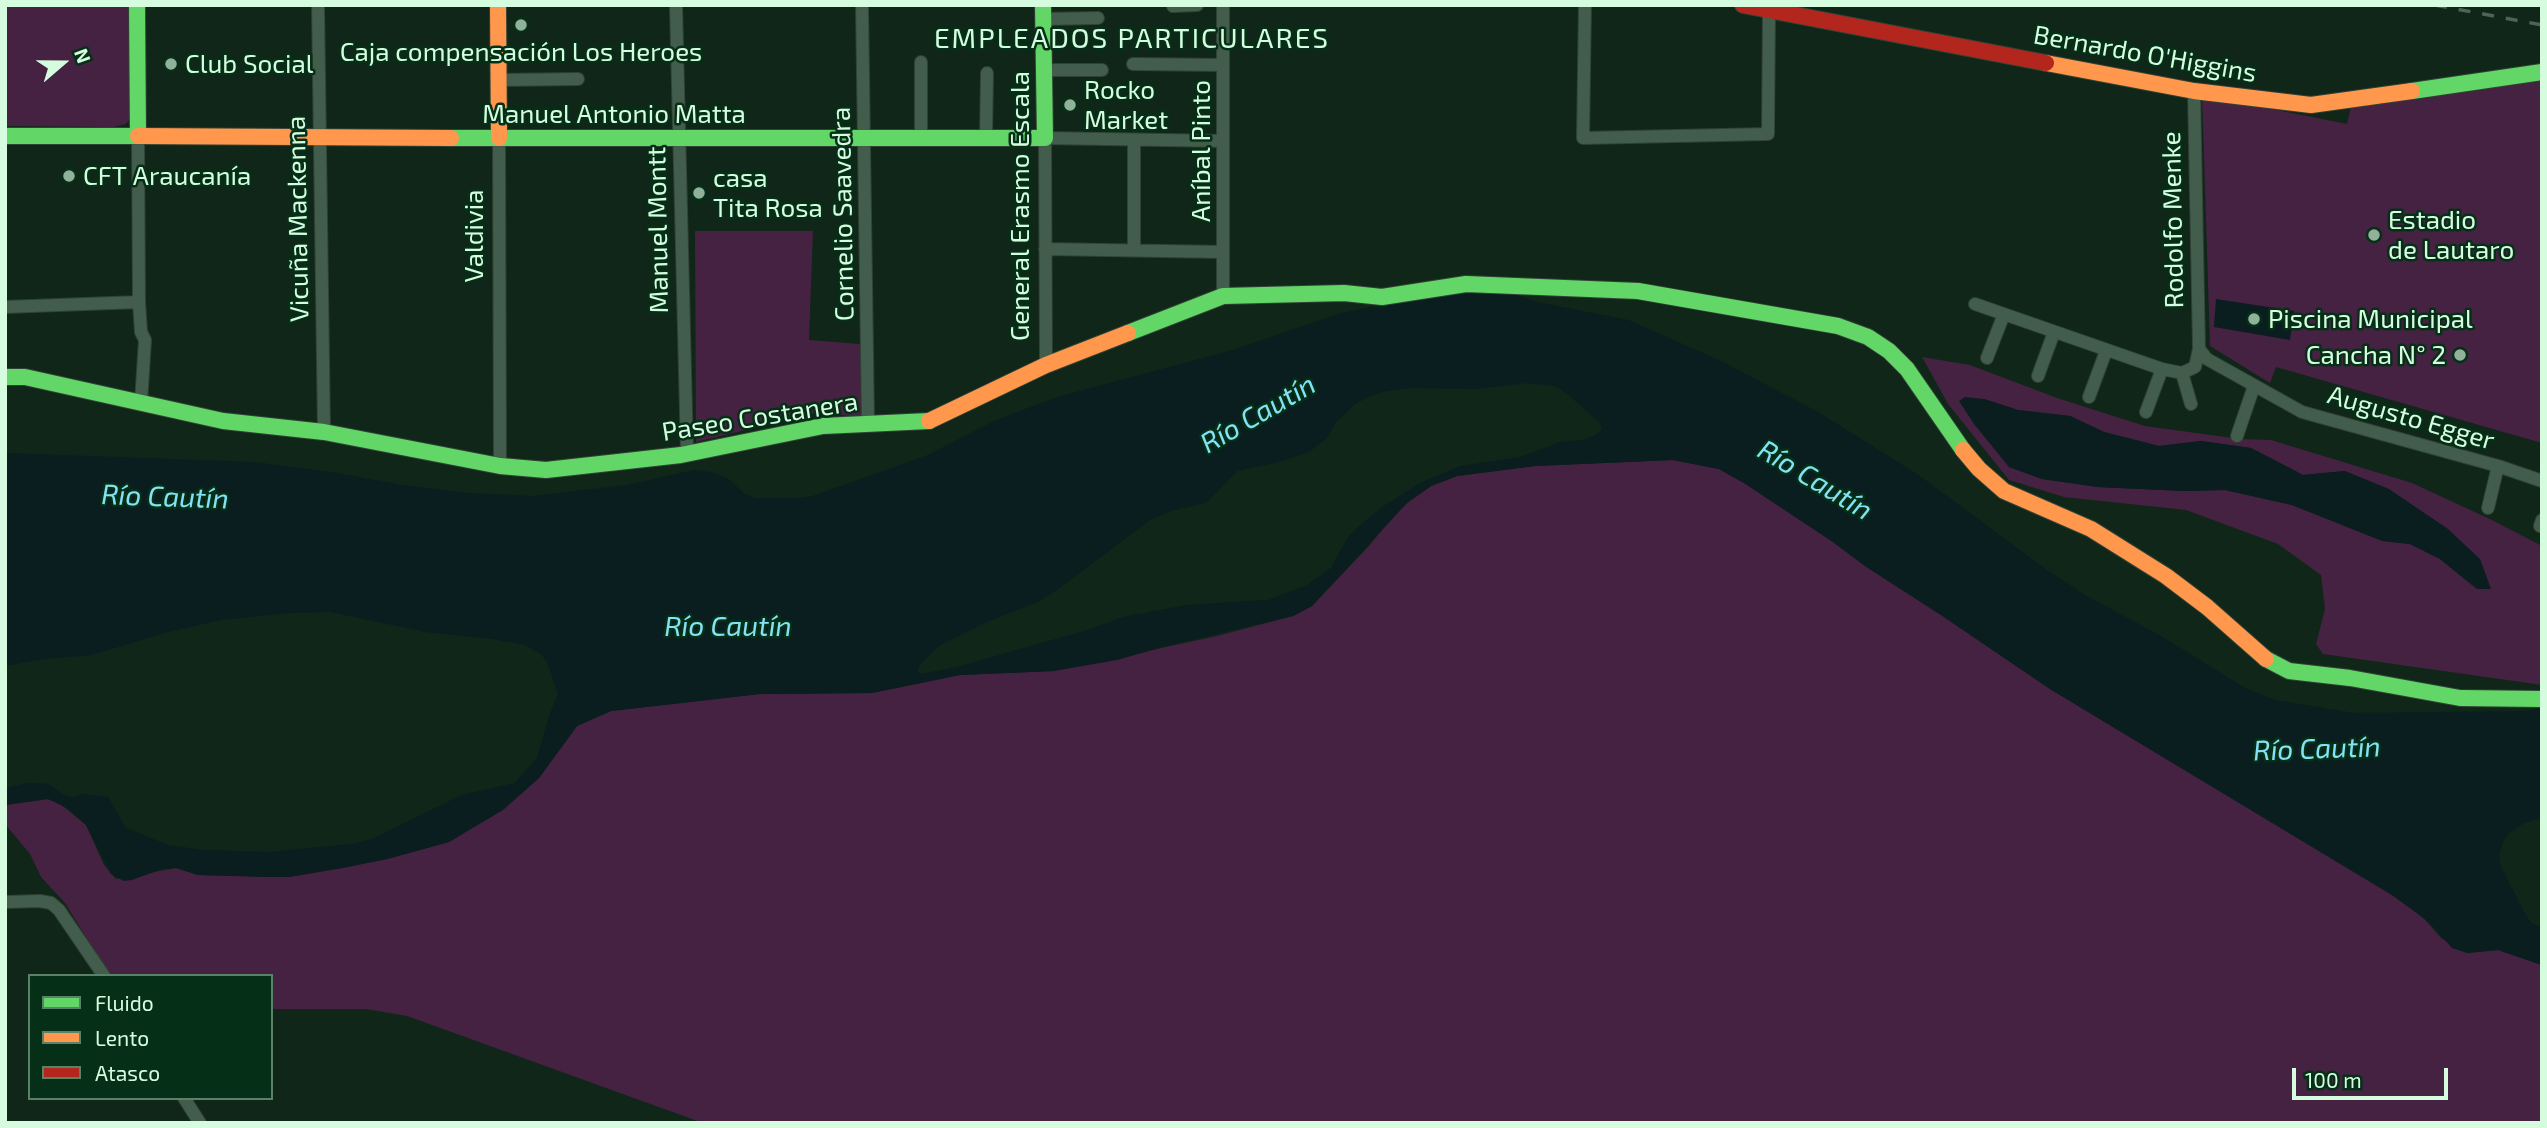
<!DOCTYPE html>
<html>
<head>
<meta charset="utf-8">
<style>
  body { margin:0 }
  #map { position:relative; width:2547px; height:1128px; overflow:hidden; background:#0f2618; font-family:"Exo 2",sans-serif }
  canvas { display:block }
  .frame { position:absolute; inset:0; border:7px solid #d6fce0; pointer-events:none }
  .legend { position:absolute; left:28px; top:974px; width:245px; height:126px; box-sizing:border-box; background:#053017; border:2px solid #598267; margin:0; padding:9px 12px; list-style:none; font-size:21px; color:#d6fce0 }
  .legend li { display:flex; align-items:center; gap:14px; height:35px }
  .legend b { width:35px; border:2px solid #598267 }
  .north { position:absolute; left:28px; top:28px; width:70px; height:70px; -webkit-text-stroke:5px #053017; paint-order:stroke; rotate:70deg; font-size:19px; font-weight:700; line-height:28px; text-align:center; color:#d6fce0 }
  .north::after { content:''; display:block; margin:auto; width:24px; height:32px; background:#d6fce0; clip-path:polygon(50% 0,100% 100%,50% 72%,0 100%) }
  .scale { position:absolute; left:2292px; top:1068px; width:156px; height:32px; box-sizing:border-box; border:4px solid #d6fce0; border-top:0; padding-left:9px; font-size:21px; line-height:24px; white-space:nowrap; color:#d6fce0; -webkit-text-stroke:5px #053017; paint-order:stroke }
</style>
</head>
<body>
<div id="map">
<canvas width="2547" height="1128"></canvas>
<div class="frame"></div>
<ul class="legend">
<li><b style="height:9px;background:#63d668"></b>Fluido</li>
<li><b style="height:9px;background:#ff974d"></b>Lento</li>
<li><b style="height:9px;background:#b3261e"></b>Atasco</li>
</ul>
<div class="north">N</div>
<div class="scale">100 m</div>
</div>
<script>
const c = document.querySelector('canvas').getContext('2d');
c.lineJoin = 'round';
function paint(path, color) {
  c.fillStyle = color;
  c.fill(path, 'evenodd');
}
function toPath(rows) {
  const path = new Path2D();
  for (const r of rows) {
    path.moveTo(r[0], r[1]);
    for (let i = 2; i < r.length; i += 2) path.lineTo(r[i], r[i + 1]);
  }
  return path;
}
function strokePath(path, color, width, dash) {
  c.strokeStyle = color;
  c.lineWidth = width;
  c.lineCap = dash ? 'butt' : 'round';
  c.setLineDash(dash || []);
  c.stroke(path);
}
function write(font, color, halo, rows, align = 'center') {
  c.font = font + ' "Exo 2",sans-serif';
  c.lineWidth = 5;
  c.setLineDash([]);
  c.textBaseline = 'middle';
  c.strokeStyle = halo;
  c.fillStyle = color;
  for (const [text, x, y, turn = 0] of rows) {
    c.save();
    c.translate(x, y);
    c.rotate((+turn || 0) * Math.PI / 180);
    c.textAlign = isNaN(turn) ? turn : align;
    if (halo) c.strokeText(text, 0, 0);
    c.fillText(text, 0, 0);
    c.restore();
  }
}
paint(toPath([
  [5,5,131,5,131,117,126,124,114,127,5,126],
  [2542,74,2542,443,2276,367,2270,383,2210,346,2202,95,2347,124,2352,102],
  [695,231,813,231,809,340,860,344,864,418,820,412,696,442],
  [1922,357,1970,365,2057,398,2145,426,2240,439,2271,440,2412,483,2492,520,2542,546,2542,685,2323,654,2316,644,2325,609,2321,575,2278,544,2186,510,2064,497,2009,480,1948,404],
  [1984,399,2018,410,2070,416,2104,432,2159,446,2201,441,2251,448,2303,475,2345,471,2477,589,2440,559,2410,544,2382,541,2292,505,2225,490,2184,491,2098,487,2042,479,2009,467],
  [1673,460,1719,469,1744,483,1833,542,1865,566,1941,615,2050,689,2392,895,2419,913,2441,938,2467,953,2498,950,2542,965,2542,1123,703,1123,407,1016,366,1009,271,1009,271,976,110,976,65,903,41,877,30,854,5,824,5,805,47,799,59,803,86,825,104,865,116,879,176,868,199,875,289,877,387,859,449,842,503,809,539,778,577,726,611,711,760,694,872,693,960,675,1054,671,1217,636,1293,616,1312,606,1369,546,1389,521,1407,503,1431,486,1457,476,1535,466]
]), '#452241');
paint(toPath([
  [1449,290,1514,294,1537,302,1628,320,1721,361,1818,412,1917,474,2047,570,2085,595,2161,636,2245,688,2275,700,2354,713,2526,711,2542,708,2542,818,2524,823,2509,833,2503,842,2499,855,2501,867,2524,912,2531,923,2542,928,2542,965,2498,950,2467,953,2452,948,2430,923,2392,895,2050,689,1941,615,1865,566,1833,542,1744,483,1719,469,1673,460,1535,466,1457,476,1431,486,1407,503,1312,606,1293,616,1170,645,1117,660,1054,671,960,675,872,693,760,694,611,711,577,726,539,778,503,810,449,842,387,859,343,868,289,877,266,877,198,875,176,868,162,869,132,880,124,881,111,874,86,825,67,808,48,799,5,805,5,788,28,783,48,784,66,796,74,797,84,794,108,797,126,828,168,845,203,850,269,852,352,844,372,839,462,795,515,783,537,758,550,713,558,694,547,662,542,655,525,645,492,639,426,632,330,612,288,613,221,620,172,631,91,655,45,659,5,666,5,453,254,462,337,473,402,485,469,493,533,496,627,485,694,470,711,472,727,478,745,494,755,498,799,498,813,496,928,455,994,421,1057,397,1233,350,1338,314],
  [1527,383,1555,386,1570,396,1600,423,1602,430,1594,436,1583,440,1560,442,1521,457,1460,466,1418,484,1381,508,1356,529,1348,537,1331,568,1307,585,1268,600,1187,605,1123,617,1091,629,957,667,921,674,918,672,919,666,939,646,987,622,1038,602,1057,590,1150,520,1174,510,1206,503,1237,471,1279,462,1309,452,1327,438,1336,422,1355,404,1370,396,1387,391,1413,388,1476,389],
  [2216,299,2294,311,2290,340,2214,327],
  [1965,397,1984,399,2018,410,2070,416,2104,432,2159,446,2201,441,2251,448,2303,475,2345,471,2389,489,2448,529,2480,559,2491,589,2477,589,2440,559,2410,544,2383,541,2292,505,2225,490,2184,491,2098,487,2042,479,2009,467,1974,424,1959,401]
]), '#0a1d1f');
const street = toPath([
  [318,5,324,432],
  [676,5,687,453],
  [862,5,868,423],
  [1223,5,1223,296],
  [1585,5,1583,138,1768,134,1769,11],
  [1173,6,1197,5],
  [1043,19,1098,18],
  [921,62,921,138],
  [1133,64,1223,65],
  [1044,70,1102,70],
  [498,80,578,79],
  [138,136,139,302,141,332,145,340,141,403],
  [499,138,500,466],
  [986,138,987,73],
  [1045,249,1223,252],
  [1134,250,1134,140],
  [1975,304,2162,369,2182,373,2195,367,2199,349,2194,91],
  [5,307,139,302],
  [2199,349,2207,359,2302,412,2498,466,2542,481],
  [1987,358,2004,314],
  [1046,365,1045,138,1223,141],
  [2182,373,2191,404],
  [2038,376,2054,332],
  [2089,397,2106,351],
  [2146,412,2162,369],
  [2237,436,2254,386],
  [2488,508,2498,466],
  [2540,526,2542,520],
  [5,902,40,901,51,903,59,910,104,976],
  [184,1098,200,1123]
]);
const fast = toPath([
  [2412,91,2542,72],
  [5,136,138,136,137,5],
  [451,138,1045,138,1043,5],
  [1128,333,1223,296,1344,293,1382,297,1466,284,1638,291,1838,326,1868,337,1889,351,1907,369,1963,450],
  [5,377,25,377,223,421,324,432,500,466,546,470,681,455,823,426,929,421],
  [2266,659,2289,671,2350,678,2460,698,2542,699]
]);
const slow = toPath([
  [498,5,499,138],
  [2046,63,2194,91,2311,105,2412,91],
  [138,136,451,138],
  [929,421,1046,365,1128,333],
  [1963,450,1979,469,2004,491,2091,529,2166,576,2207,607,2266,659]
]);
const jam = toPath([
  [1743,5,2046,63]
]);
strokePath(street, '#304235', 14);
strokePath(fast, '#304235', 18);
strokePath(slow, '#304235', 18);
strokePath(jam, '#304235', 18);
strokePath(street, '#425d4c', 12);
strokePath(fast, '#63d668', 16);
strokePath(slow, '#ff974d', 16);
strokePath(jam, '#b3261e', 16);
strokePath(toPath([
  [2435,5,2542,25]
]), '#4d6456', 3.5, [12, 12]);
for (const [x, y, r, color] of [
  [521,25,7,"#90b19a"],
  [171,64,7,"#90b19a"],
  [1070,105,7,"#90b19a"],
  [69,176,7,"#90b19a"],
  [699,193,7,"#90b19a"],
  [2374,235,7,"#90b19a"],
  [2254,319,7,"#90b19a"],
  [2460,355,7,"#90b19a"]
]) {
  const dot = new Path2D();
  dot.arc(x, y, r, 0, 2 * Math.PI);
  c.fillStyle = color;
  c.fill(dot);
  strokePath(dot, '#053017', 2.5);
}
write('26px', '#d6fce0', '#053017', [
  ["Caja compensación Los Heroes",521,52,"center"],
  ["Club Social",185,64],
  ["Rocko",1084,90],
  ["Market",1084,120],
  ["CFT Araucanía",83,176],
  ["casa",713,178],
  ["Tita Rosa",713,208],
  ["Estadio",2388,220],
  ["de Lautaro",2388,250],
  ["Piscina Municipal",2268,319],
  ["Cancha N° 2",2446,355,"right"]
], 'left');
write('26px', '#d6fce0', '#053017', [
  ["Bernardo O'Higgins",2145,54,10],
  ["Manuel Antonio Matta",614,114],
  ["Aníbal Pinto",1201,151,-90],
  ["General Erasmo Escala",1020,206,-90],
  ["Cornelio Saavedra",843,214,-91],
  ["Vicuña Mackenna",298,219,-91],
  ["Rodolfo Menke",2173,220,-91],
  ["Manuel Montt",658,230,-91],
  ["Valdivia",474,236,-90],
  ["Paseo Costanera",760,417,-9],
  ["Augusto Egger",2411,418,16]
]);
c.letterSpacing = '2px';
write('28px', '#d6fce0', '#053017', [
  ["EMPLEADOS PARTICULARES",1132,39]
]);
c.letterSpacing = '0px';
write('italic 28px', '#84e2f6', '#053017', [
  ["Río Cautín",1258,414,-30],
  ["Río Cautín",1815,480,31],
  ["Río Cautín",165,497,2],
  ["Río Cautín",728,627],
  ["Río Cautín",2317,749,-2]
]);
</script>
</body>
</html>
